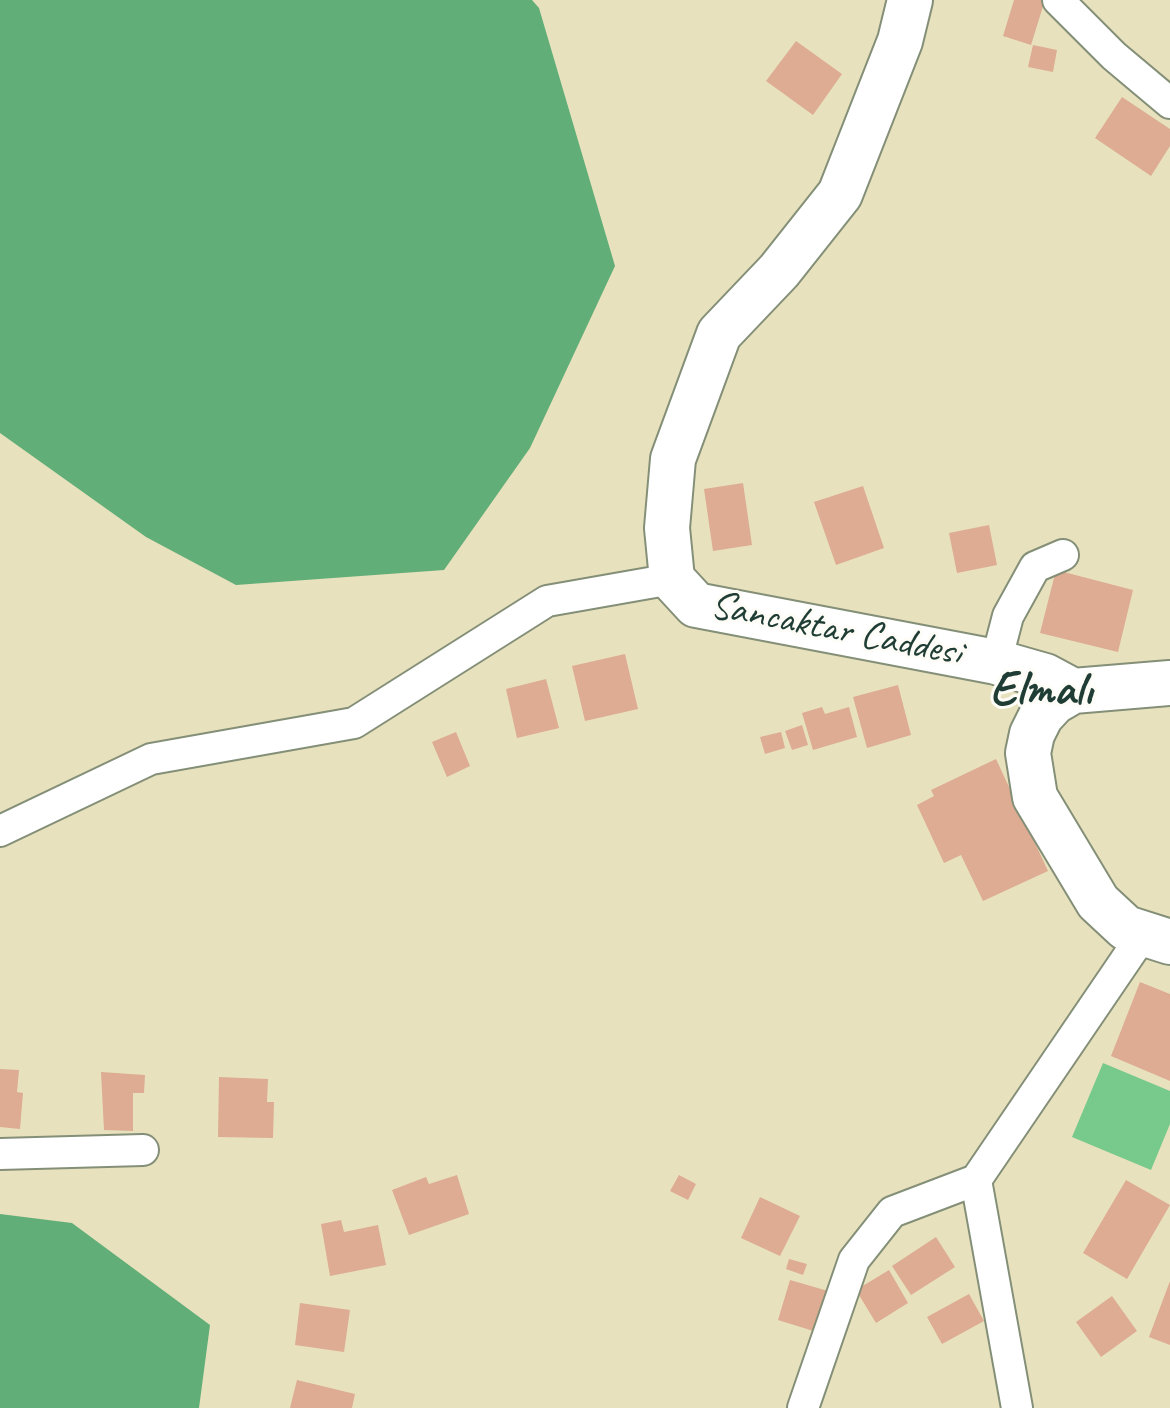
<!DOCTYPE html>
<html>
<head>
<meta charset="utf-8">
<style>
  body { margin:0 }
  canvas { display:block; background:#e8e1bd }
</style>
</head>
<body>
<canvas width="1170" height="1408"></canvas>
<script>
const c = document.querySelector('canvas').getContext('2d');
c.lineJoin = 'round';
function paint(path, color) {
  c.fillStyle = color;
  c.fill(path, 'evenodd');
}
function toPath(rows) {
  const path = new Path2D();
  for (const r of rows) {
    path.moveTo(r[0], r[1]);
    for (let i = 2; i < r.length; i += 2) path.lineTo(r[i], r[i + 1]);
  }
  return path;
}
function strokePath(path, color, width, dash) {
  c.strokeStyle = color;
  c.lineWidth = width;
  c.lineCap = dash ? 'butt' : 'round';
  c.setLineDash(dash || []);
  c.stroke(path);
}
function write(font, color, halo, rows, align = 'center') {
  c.font = font + ' Caveat,sans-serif';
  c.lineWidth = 6;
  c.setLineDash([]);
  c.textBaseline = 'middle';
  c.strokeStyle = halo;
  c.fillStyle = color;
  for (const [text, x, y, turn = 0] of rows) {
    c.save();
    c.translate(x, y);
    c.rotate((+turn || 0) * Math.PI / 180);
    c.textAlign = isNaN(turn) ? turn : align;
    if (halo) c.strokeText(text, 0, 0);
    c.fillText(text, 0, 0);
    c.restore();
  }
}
paint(toPath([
  [1103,1063,1170,1091,1170,1124,1151,1170,1072,1137]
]), '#78ca8c');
paint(toPath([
  [0,0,532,0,539,8,615,266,530,448,444,570,236,585,146,537,0,433],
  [0,1214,72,1223,210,1325,199,1408,0,1408]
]), '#62ae78');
paint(toPath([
  [1014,0,1045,0,1031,45,1003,36],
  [796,41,842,74,813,115,766,81],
  [1033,45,1057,50,1053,72,1028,67],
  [1122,97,1170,129,1170,146,1151,176,1095,138],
  [743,483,752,545,713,551,704,489],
  [863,486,884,548,836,565,814,502],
  [989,525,997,565,957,573,949,533],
  [1056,570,1133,590,1118,652,1040,633],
  [625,654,638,709,585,721,572,666],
  [546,679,559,728,517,738,506,689],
  [898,685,911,735,867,748,853,697],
  [822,707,825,714,849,707,857,737,813,750,802,713],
  [802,725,808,745,792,750,785,731],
  [456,732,470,766,447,777,432,742],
  [781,732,785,748,765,754,760,737],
  [996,759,1048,871,983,901,961,855,944,863,917,805,934,796,931,790],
  [1140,982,1170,994,1170,1081,1111,1056],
  [0,1069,19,1070,17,1092,23,1093,20,1129,0,1127],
  [101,1072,145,1075,144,1093,133,1093,133,1131,104,1130],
  [219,1077,268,1079,267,1102,274,1102,273,1138,218,1137],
  [457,1175,469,1214,409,1235,392,1190,426,1177,429,1184],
  [679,1175,696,1184,688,1200,670,1191],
  [1126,1180,1170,1205,1127,1279,1083,1253],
  [760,1197,800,1216,780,1256,741,1238],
  [341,1220,344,1232,378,1225,386,1265,330,1276,321,1224],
  [936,1237,955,1267,911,1295,892,1266],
  [789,1259,807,1264,803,1275,786,1269],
  [889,1270,908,1303,876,1323,856,1290],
  [790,1280,835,1293,823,1334,778,1320],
  [1170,1281,1170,1345,1149,1337],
  [969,1294,984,1321,942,1344,927,1317],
  [1112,1296,1137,1331,1101,1357,1076,1322],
  [300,1303,350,1310,344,1352,295,1345],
  [297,1380,355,1394,352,1408,290,1408]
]), '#ddac92');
const street = toPath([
  [1058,0,1114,56,1170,103],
  [996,662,1008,616,1035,567,1063,555],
  [0,831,151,759,354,723,547,601,672,579],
  [0,1154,143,1150],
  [803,1408,854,1260,892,1212,976,1180],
  [1017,1408,976,1180,1142,936]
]);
const secondary = toPath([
  [910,0,900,41,840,194,779,271,719,334,673,459,667,528,672,579,696,605,996,662,1045,676,1073,691],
  [1170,683,1073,691,1054,702,1041,716,1032,734,1028,753,1035,797,1098,902,1126,928,1170,942]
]);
strokePath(street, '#848f78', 34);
strokePath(secondary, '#848f78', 48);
strokePath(street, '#fff', 30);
strokePath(secondary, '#fff', 44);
write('40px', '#1f3d34', '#fdfcf7', [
  ["Sancaktar Caddesi",836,630,11]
]);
write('bold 48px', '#1f3d34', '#fdfcf7', [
  ["Elmalı",1041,691]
]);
</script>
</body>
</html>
